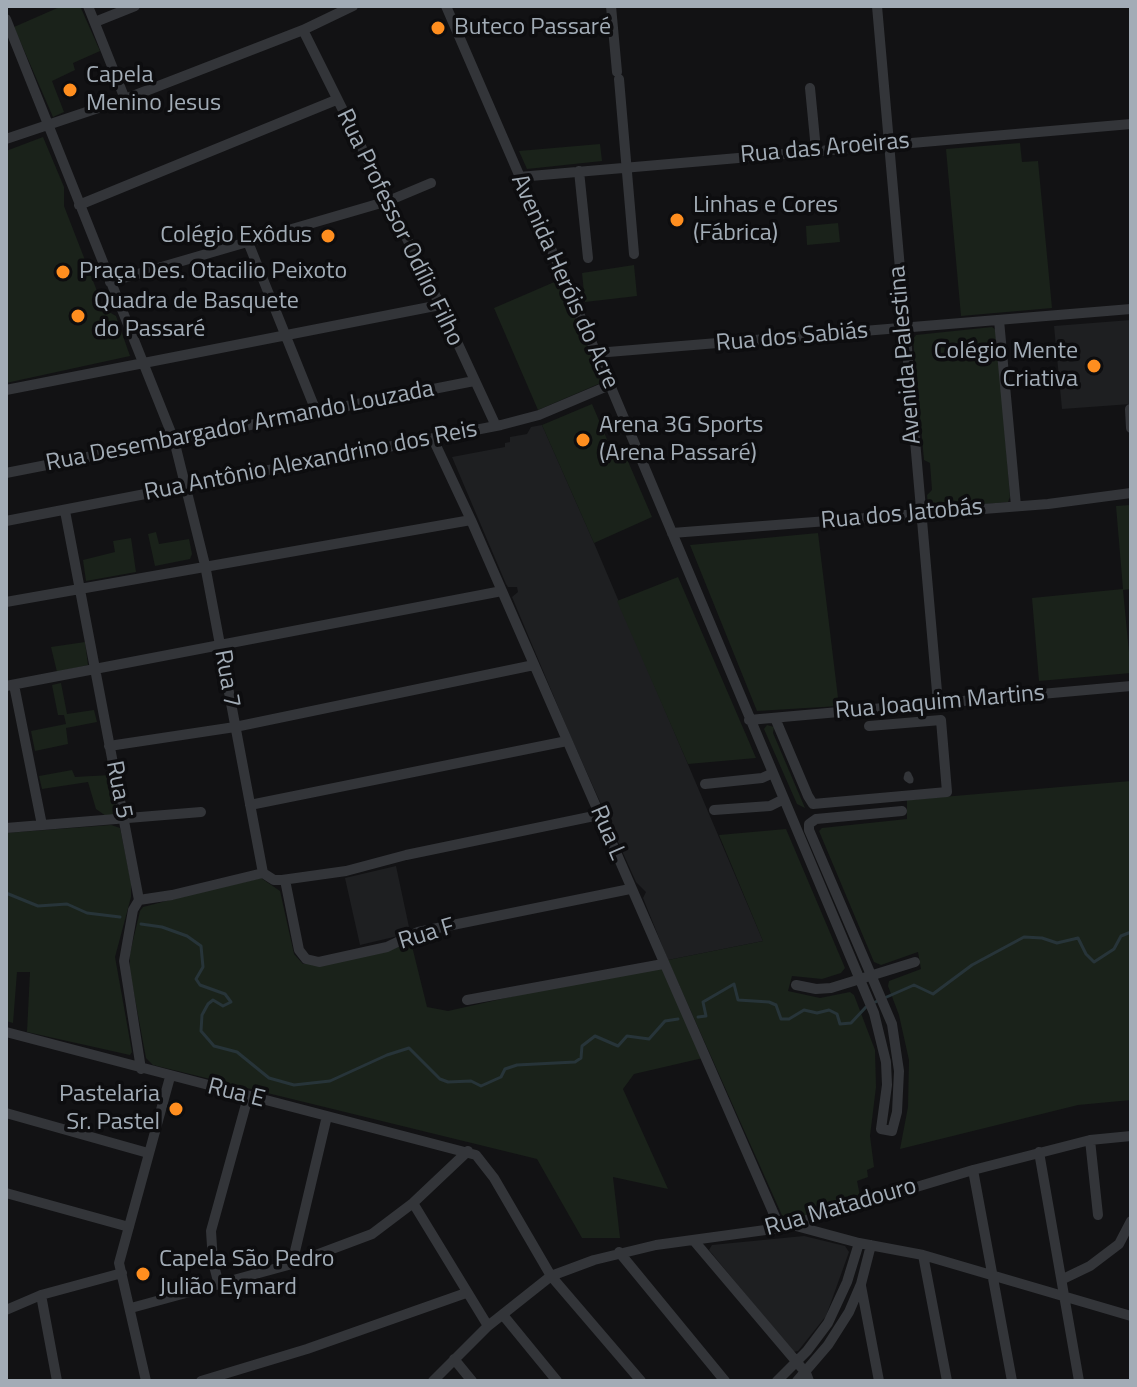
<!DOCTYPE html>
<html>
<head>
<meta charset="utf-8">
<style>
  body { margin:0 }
  #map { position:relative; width:1137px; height:1387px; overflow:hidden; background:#121214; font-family:"Titillium Web",sans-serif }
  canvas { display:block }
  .frame { position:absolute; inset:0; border:8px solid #a2acb6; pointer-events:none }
</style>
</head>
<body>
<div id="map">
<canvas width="1137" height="1387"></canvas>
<div class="frame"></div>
</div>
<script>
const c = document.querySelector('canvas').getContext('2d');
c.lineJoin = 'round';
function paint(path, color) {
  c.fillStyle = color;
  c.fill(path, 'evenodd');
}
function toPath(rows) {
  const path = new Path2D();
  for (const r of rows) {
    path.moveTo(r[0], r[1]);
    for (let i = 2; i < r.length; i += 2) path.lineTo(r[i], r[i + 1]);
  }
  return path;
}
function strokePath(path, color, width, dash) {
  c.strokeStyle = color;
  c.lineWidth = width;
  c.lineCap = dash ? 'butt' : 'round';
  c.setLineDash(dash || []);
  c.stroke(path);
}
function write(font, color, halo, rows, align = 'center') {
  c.font = font + ' "Titillium Web",sans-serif';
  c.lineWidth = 7;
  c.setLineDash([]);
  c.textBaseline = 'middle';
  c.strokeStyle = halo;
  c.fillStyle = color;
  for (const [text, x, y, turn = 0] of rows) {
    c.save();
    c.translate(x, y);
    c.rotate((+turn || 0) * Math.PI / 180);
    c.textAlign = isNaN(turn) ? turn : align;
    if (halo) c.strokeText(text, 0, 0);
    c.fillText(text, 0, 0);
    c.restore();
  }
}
paint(toPath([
  [1131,320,1131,404,1062,409,1054,326],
  [542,425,594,543,763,941,668,960,643,898,646,892,636,882,570,735,512,597,518,592,517,587,508,587,506,584,452,457,505,447,505,443,510,442,510,437,527,434,531,427],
  [396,866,409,927,398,936,360,945,345,878],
  [804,1236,845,1246,849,1252,826,1316,798,1351,793,1352,709,1250,712,1245]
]), '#1e1f21');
paint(toPath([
  [62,6,80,6,100,51,73,63,75,70,52,81,64,112,53,117,14,27],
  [43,137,64,187,64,206,104,309,116,316,130,356,6,383,6,151],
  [1020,143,1022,162,1038,161,1052,308,961,316,946,149],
  [600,144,602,161,527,169,519,151],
  [838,223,840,242,807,245,806,226],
  [634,265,637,296,585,302,582,273],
  [559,280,603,382,538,410,494,308],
  [992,327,997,331,1010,497,1008,502,932,509,928,505,927,495,932,490,930,463,924,460,913,339,916,335],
  [592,404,617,463,627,459,652,517,594,543,542,425],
  [1131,505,1131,589,1123,590,1131,673,1039,681,1032,598,1123,589,1116,506],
  [156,532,159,544,189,539,192,554,190,559,155,566,148,534],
  [818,533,839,706,757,711,690,545],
  [131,538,136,572,86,581,83,560,115,552,113,541],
  [678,577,756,758,688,764,617,601],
  [85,642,88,665,57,672,51,647],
  [61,683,67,714,94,710,97,722,66,728,68,744,35,751,31,731,66,724,64,715,58,715,52,685],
  [767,725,774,727,773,733,805,808,797,804,764,729],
  [72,770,75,777,110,775,117,806,116,816,106,816,96,809,88,782,42,789,39,776],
  [1131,781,1131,1100,1078,1105,900,1149,908,1107,909,1060,899,1015,888,986,889,981,921,969,918,952,881,965,874,962,819,831,822,828,907,819,907,800],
  [111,825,120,828,131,882,131,897,115,957,132,1052,130,1055,27,1032,30,972,17,972,13,1023,6,1021,6,833],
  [786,829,845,968,841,973,822,979,792,976,788,991,820,998,850,992,854,995,875,1050,876,1087,870,1136,874,1167,867,1170,868,1177,857,1181,861,1201,785,1222,668,960,763,941,719,835],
  [261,878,280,891,294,954,303,964,390,948,410,938,427,1007,448,1011,660,963,703,1058,634,1074,623,1089,668,1189,613,1177,620,1238,582,1238,537,1159,153,1065,146,1058,130,972,130,953,140,911,143,907,193,894]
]), '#1a221a');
strokePath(toPath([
  [6,893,38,906,67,904,87,913,120,917],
  [141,924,162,927,187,936,201,946,203,967,196,979,200,985,225,994,231,1002,223,1006,213,1000,208,1004,202,1015,201,1031,214,1046,237,1052,269,1078,294,1085,330,1081,387,1055,409,1048,440,1079,448,1082,471,1081,481,1086,501,1077,505,1069,517,1065,575,1062,581,1058,582,1046,595,1036,618,1046,627,1036,649,1039,665,1021,678,1019],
  [873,1003,914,985,933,994,972,965,1024,937,1042,938,1057,943,1078,938,1086,954,1094,962,1114,949,1121,936,1131,932],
  [698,1017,706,1016,703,1002,734,984,738,1000,769,1002,776,1005,781,1019,789,1019,804,1010,817,1013,829,1010,837,1014,840,1024,851,1023,866,1007]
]), '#273439', 3);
strokePath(toPath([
  [908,775,910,779,910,780,907,778,908,775]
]), '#333539', 7);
strokePath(toPath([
  [88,6,125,99],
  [446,6,610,385,874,1013,886,1062,887,1085,881,1129,892,1131,897,1112,899,1071,892,1024,809,830,809,824,816,819,902,811],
  [611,6,617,72],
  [877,6,938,703],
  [6,19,174,440,205,565,263,873],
  [95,22,135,6],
  [303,30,440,305,496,426],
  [619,79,634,254],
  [810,88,816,150],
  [6,139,125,99,303,30,353,6],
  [579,171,588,258],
  [519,177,1131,124],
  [79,205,336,100],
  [248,242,316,411],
  [110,282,388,201,431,183],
  [999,320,1016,506],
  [596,353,1131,309],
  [6,390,440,305],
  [1130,409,1131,428],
  [433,439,471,520,780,1228],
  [6,473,474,381],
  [65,511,139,900,133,910,124,961,141,1069],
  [6,521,501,425,539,415,610,385],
  [672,533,1048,504,1131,493],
  [6,602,471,520],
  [14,685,42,825],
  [6,686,502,591],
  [775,718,808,796,813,804,947,792,941,720,869,726],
  [749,720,1131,686],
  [109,746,235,727,534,665],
  [705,784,762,778,773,773],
  [250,805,567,741],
  [714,810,770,806,784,799],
  [6,828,201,812],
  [263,873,274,880,282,880,346,871,406,855,599,815],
  [285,880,299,950,306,959,319,962,387,947,418,932,630,889],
  [139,900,172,895,263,873],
  [796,985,816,989,831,988,915,962],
  [467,1000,663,964],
  [6,1032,476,1155,494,1178,551,1276,641,1381],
  [6,1113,148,1153],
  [1090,1140,1098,1215],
  [1039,1152,1079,1381],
  [973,1170,1012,1381],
  [6,1193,129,1227],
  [413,1203,488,1326],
  [796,1226,859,1243,923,1255,1131,1316],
  [695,1242,806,1373,809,1381],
  [619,1252,725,1381],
  [923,1255,947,1381],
  [292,1264,327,1116],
  [1063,1279,1090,1266,1119,1244,1131,1221],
  [219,1285,213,1262,211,1231,248,1097],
  [861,1286,879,1381],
  [41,1295,57,1381],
  [131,1308,292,1264,372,1234,413,1203,468,1151],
  [6,1310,41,1295,122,1273],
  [503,1315,557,1381],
  [454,1359,472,1381],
  [146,1381,119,1263,170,1077],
  [201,1381,307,1349,466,1293],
  [433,1381,488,1326,551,1276,594,1260,656,1245,780,1228,973,1170,1090,1140,1131,1136],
  [777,1381,807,1351,828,1323,847,1282,859,1243],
  [797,1381,828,1345,849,1312,861,1284,871,1245]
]), '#333539', 10);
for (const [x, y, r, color] of [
  [438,28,8,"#ff8e1f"],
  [70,90,8,"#ff8e1f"],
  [677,220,8,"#ff8e1f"],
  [328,236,8,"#ff8e1f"],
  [63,272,8,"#ff8e1f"],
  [78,316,8,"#ff8e1f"],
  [1094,366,8,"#ff8e1f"],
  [583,440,8,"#ff8e1f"],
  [176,1109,8,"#ff8e1f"],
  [143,1274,8,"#ff8e1f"]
]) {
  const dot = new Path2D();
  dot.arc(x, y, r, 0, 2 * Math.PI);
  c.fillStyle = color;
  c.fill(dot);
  strokePath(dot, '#0d0d0f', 3);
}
write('24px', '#a2acb6', '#0d0d0f', [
  ["Buteco Passaré",454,28],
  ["Capela",86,76],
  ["Menino Jesus",86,104],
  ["Linhas e Cores",693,206],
  ["(Fábrica)",693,234],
  ["Colégio Exôdus",312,236,"right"],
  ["Praça Des. Otacilio Peixoto",79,272],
  ["Quadra de Basquete",94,302],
  ["do Passaré",94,330],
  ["Colégio Mente",1078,352,"right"],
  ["Criativa",1078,380,"right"],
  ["Arena 3G Sports",599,426],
  ["(Arena Passaré)",599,454],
  ["Pastelaria",160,1095,"right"],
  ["Sr. Pastel",160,1123,"right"],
  ["Capela São Pedro",159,1260],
  ["Julião Eymard",159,1288]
], 'left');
write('24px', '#a2acb6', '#0d0d0f', [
  ["Rua das Aroeiras",825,149,-5],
  ["Rua Professor Odílio Filho",399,228,64],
  ["Avenida Heróis do Acre",564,282,66],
  ["Rua dos Sabiás",792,338,-5],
  ["Avenida Palestina",906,355,-95],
  ["Rua Desembargador Armando Louzada",240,427,-11],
  ["Rua Antônio Alexandrino dos Reis",311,462,-11],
  ["Rua dos Jatobás",902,515,-5],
  ["Rua 7",226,679,80],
  ["Rua Joaquim Martins",940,703,-5],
  ["Rua 5",118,790,79],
  ["Rua L",607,833,67],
  ["Rua F",427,935,-17],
  ["Rua E",236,1094,14],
  ["Rua Matadouro",841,1208,-16]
]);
</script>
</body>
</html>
